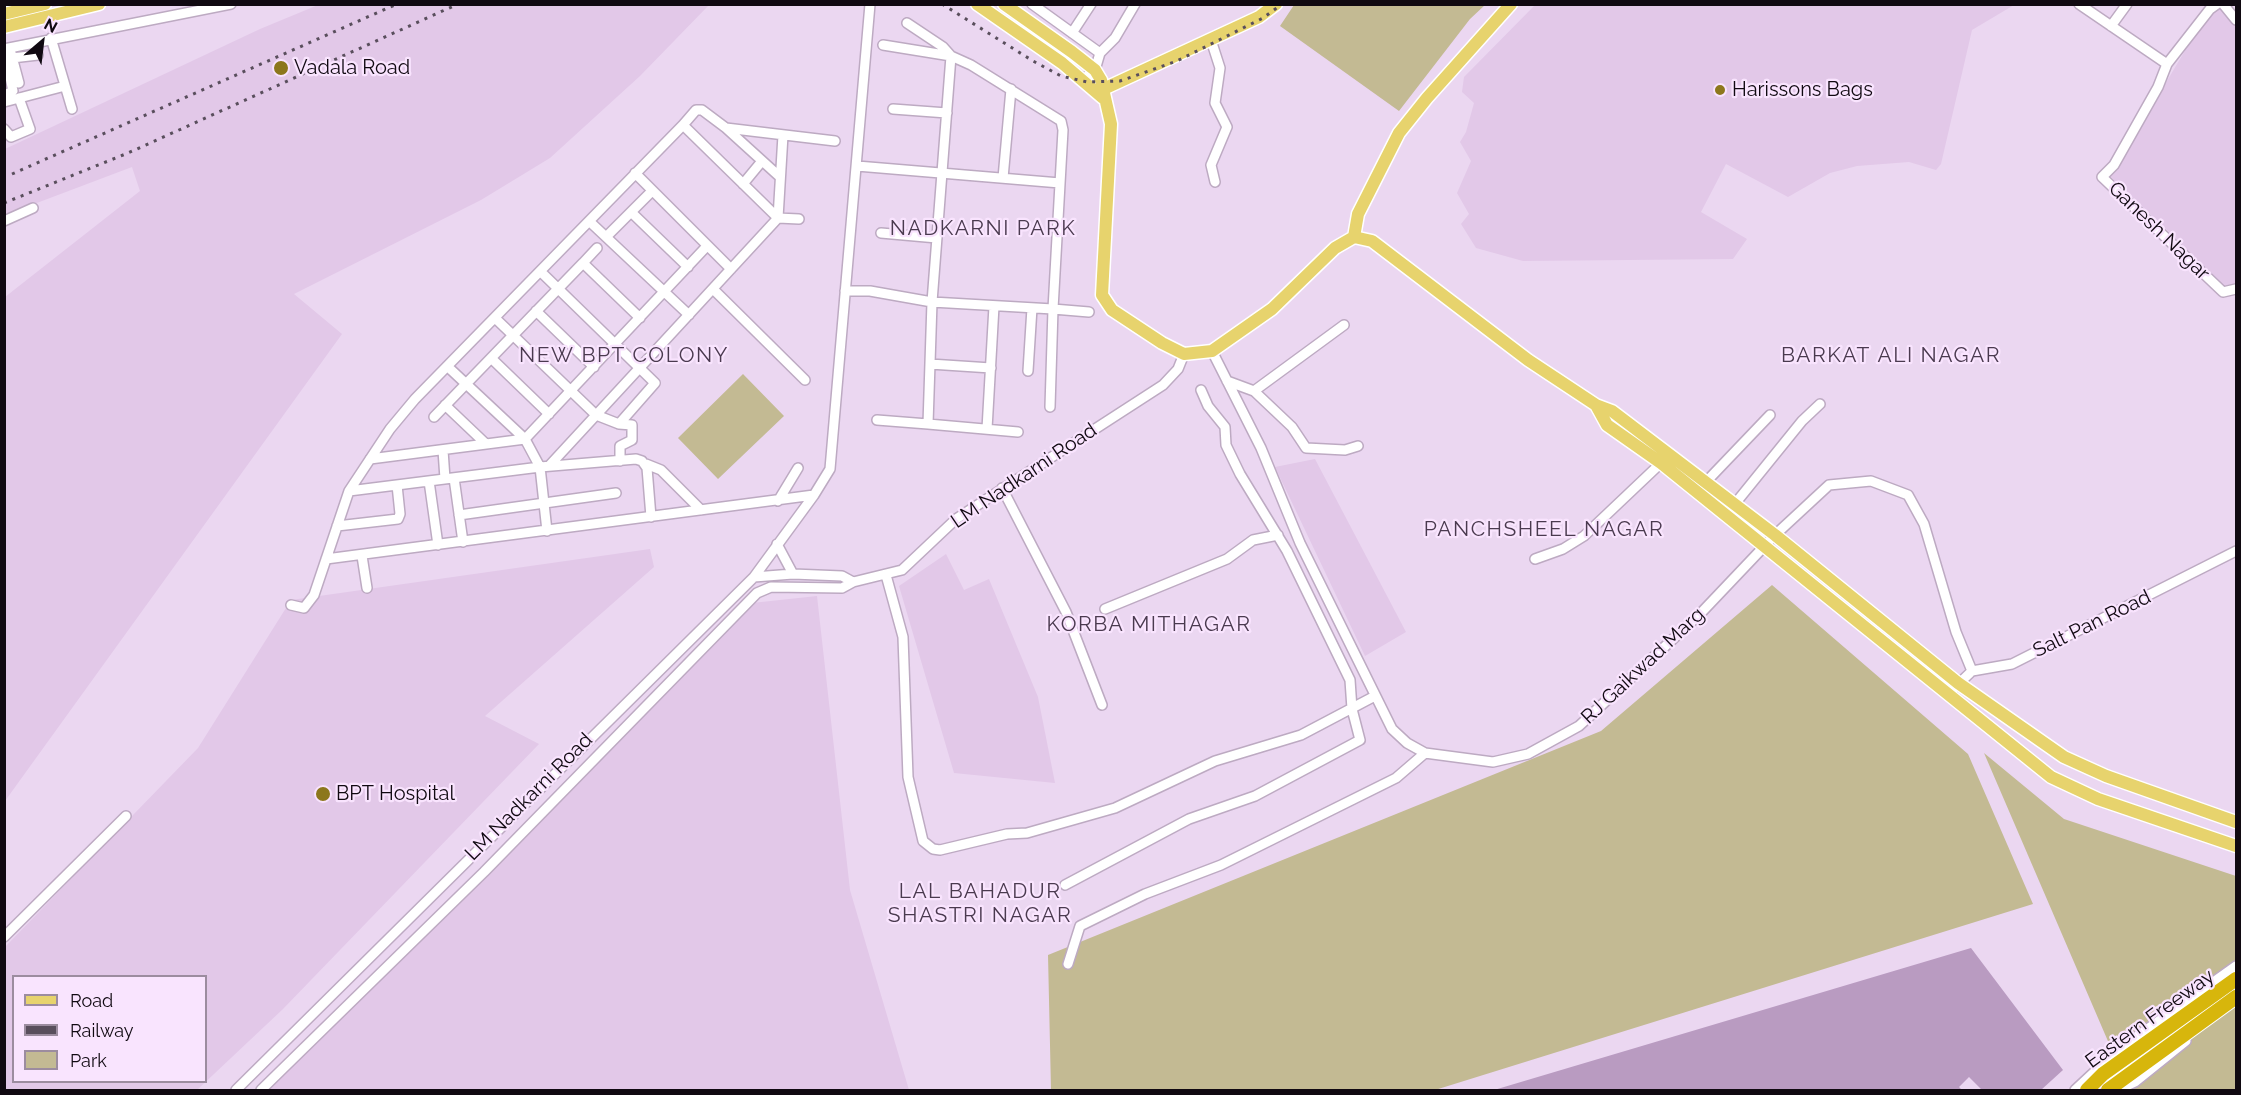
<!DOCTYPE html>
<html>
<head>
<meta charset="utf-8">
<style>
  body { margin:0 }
  #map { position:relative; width:2241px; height:1095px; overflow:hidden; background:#ebd7f1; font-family:Raleway,sans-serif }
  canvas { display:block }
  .frame { position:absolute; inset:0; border:6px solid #100911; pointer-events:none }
  .legend { position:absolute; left:12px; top:975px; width:195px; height:108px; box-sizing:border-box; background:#f9e4fe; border:2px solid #9c8c9f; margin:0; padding:8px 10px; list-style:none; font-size:18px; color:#100911 }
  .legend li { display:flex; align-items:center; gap:12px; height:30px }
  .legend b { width:30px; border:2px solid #9c8c9f }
  .north { position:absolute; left:12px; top:12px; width:60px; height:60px; -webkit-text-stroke:4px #f9e4fe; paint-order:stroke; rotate:28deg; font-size:16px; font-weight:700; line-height:24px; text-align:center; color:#100911 }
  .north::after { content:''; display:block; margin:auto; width:21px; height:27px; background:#100911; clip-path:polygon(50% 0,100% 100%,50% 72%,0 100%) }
</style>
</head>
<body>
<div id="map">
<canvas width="2241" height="1095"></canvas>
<div class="frame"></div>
<ul class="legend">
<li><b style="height:8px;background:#e7d36d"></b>Road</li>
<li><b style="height:8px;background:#594e5c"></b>Railway</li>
<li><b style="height:16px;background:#c3ba93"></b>Park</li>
</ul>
<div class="north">N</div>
</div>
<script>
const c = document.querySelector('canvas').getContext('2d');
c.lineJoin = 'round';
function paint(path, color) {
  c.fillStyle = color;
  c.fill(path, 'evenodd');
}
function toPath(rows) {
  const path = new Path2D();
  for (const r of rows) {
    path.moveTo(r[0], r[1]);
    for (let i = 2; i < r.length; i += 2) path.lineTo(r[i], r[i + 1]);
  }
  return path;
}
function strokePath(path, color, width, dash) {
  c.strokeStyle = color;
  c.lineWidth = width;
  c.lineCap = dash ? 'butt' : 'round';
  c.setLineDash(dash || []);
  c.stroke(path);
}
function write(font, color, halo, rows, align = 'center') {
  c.font = font + ' Raleway,sans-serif';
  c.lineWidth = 4.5;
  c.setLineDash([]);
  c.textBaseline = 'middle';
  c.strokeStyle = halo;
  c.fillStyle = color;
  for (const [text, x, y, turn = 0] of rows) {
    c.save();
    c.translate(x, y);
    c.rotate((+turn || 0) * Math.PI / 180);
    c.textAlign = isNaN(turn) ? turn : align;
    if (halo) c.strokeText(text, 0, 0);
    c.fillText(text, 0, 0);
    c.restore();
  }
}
paint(toPath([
  [318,5,709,5,640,76,550,158,481,200,294,294,342,334,5,801,5,297,140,191,132,167,5,215,5,149,260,29],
  [1535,5,1535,4,2014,5,1972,30,1941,164,1936,170,1909,162,1857,166,1830,173,1788,197,1726,164,1701,212,1747,239,1733,259,1523,261,1476,248,1461,224,1469,214,1457,193,1471,161,1460,142,1466,132,1474,103,1462,92,1464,77],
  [2215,5,2236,21,2236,289,2223,292,2168,231,2110,176,2210,9],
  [1315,459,1406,632,1365,656,1275,467],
  [650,549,654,567,485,716,539,744,283,1009,197,1090,5,1090,4,948,198,748,291,600],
  [14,976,206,976,206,1082,14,1082],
  [946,554,964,590,989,579,1038,697,1055,783,954,773,899,586],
  [817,596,850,890,909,1090,265,1090,752,603]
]), '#e2c8e8');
paint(toPath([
  [1294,5,1294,4,1485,5,1470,19,1399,111,1280,26],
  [743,374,784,416,718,479,678,438],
  [1772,585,1968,754,2033,904,1435,1090,1051,1090,1048,955,1601,731],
  [1984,753,2064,819,2236,876,2236,1090,2129,1090]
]), '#c3ba93');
paint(toPath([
  [1971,948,2063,1070,2041,1090,1982,1090,1969,1077,1959,1087,1962,1090,1494,1090]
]), '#b99bc1');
const minor = toPath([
  [1032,4,1100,53],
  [2079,4,2167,64],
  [2217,4,2210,9,2167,64,2158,87,2114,165,2102,177,2223,292,2236,289],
  [2223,4,2236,20],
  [4,7,13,4],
  [2111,26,2127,4],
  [1072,33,1091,4],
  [51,38,72,109],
  [1211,40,1220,68,1215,103,1227,127,1211,165,1215,182],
  [4,49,231,4],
  [4,51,13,91,4,95],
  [11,53,19,83],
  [12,58,38,55],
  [1082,80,1095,70,1100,53,1115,38,1135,4],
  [4,102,65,86],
  [893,109,947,113],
  [683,125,696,110,702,110,726,128,835,141],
  [726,128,780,177],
  [4,129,11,137,30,129,19,98],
  [857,166,1060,183],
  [635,173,731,269],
  [1003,178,1011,89],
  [743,184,762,161],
  [631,212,652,191],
  [4,221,33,208],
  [589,221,689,315],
  [881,233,937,238],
  [606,237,631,212,688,267],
  [583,263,597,248],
  [713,289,805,380],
  [845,291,870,291,932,302,1053,309,1063,130,1061,121,971,65,951,56,883,45],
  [536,311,594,367],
  [495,318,596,415,619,424,655,383,541,272],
  [1212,351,1261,448,1300,543,1392,729,1407,743,1425,753,1493,762,1528,754,1579,726,1700,614,1775,535,1829,485,1871,481,1908,495,1924,524,1956,632,1972,671],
  [491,358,549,414],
  [930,364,991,368],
  [447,366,525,439,540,467,547,531],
  [1028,371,1032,308],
  [1227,381,1254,391,1292,427,1306,448,1345,450,1358,446],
  [1254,391,1344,325],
  [445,405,486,444],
  [1050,407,1053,309,1089,312],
  [434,417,583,263,640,318],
  [877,420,928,424,932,302,951,56,943,47,907,23],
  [619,424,632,425,632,440,620,446,620,461],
  [928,424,1018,432],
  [987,429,994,306],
  [443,450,445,479],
  [370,459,525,439,707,246],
  [646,464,661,470,701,510],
  [549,466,778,218,783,135],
  [454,478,463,542],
  [429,481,438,545],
  [1704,484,1770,415],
  [1002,488,1066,612,1102,705],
  [349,491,540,467,636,459,642,461,647,468,651,517],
  [778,501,798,468],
  [1734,505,1802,421,1820,404],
  [459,515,616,493],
  [337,526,398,519,400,514,397,485],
  [777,544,793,574],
  [362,556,367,588],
  [326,559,814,495],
  [1535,559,1563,549,1584,536,1661,463],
  [886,575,903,637,908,777,923,841,933,849,940,850,1007,834,1027,833,1115,808,1215,761,1301,735,1375,696],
  [754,577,793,574,842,576,853,582],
  [291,605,304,608,314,595,349,491,390,429,415,399,683,125,778,218,799,219],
  [1105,609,1227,559,1253,540,1278,535],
  [1949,693,1972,671,2012,664,2236,551],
  [1065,885,1189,819,1255,796,1360,740,1352,709,1350,680,1287,551,1240,474,1226,445,1225,427,1208,406,1201,390],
  [4,937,126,816],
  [1068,964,1080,926,1145,894,1221,865,1396,778,1425,753],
  [236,1090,754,577,814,495,830,469,870,4],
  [261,1090,484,872,757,593,771,587,842,588,853,582,902,570,956,519,1163,385,1178,369,1184,354],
  [2075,1090,2118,1050,2236,966],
  [2118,1090,2135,1082,2186,1041]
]);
const major = toPath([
  [977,4,1062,63,1103,98],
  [1004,4,1072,52,1095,70,1101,80,1111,124,1102,295,1112,310,1162,343,1184,354,1212,351,1272,309,1335,248,1354,237,1372,241,1528,360,1596,405,1612,411,1775,535,1958,683,2064,757,2106,776,2236,822],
  [4,14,45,4],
  [4,27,99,4],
  [1097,92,1259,17,1276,4],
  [1354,237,1358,214,1399,133,1427,98,1511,4],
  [1596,405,1607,425,1661,463,2051,777,2098,799,2236,846]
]);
strokePath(minor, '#bdaac2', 12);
strokePath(major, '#fff', 15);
strokePath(minor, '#fff', 9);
strokePath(major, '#e7d36d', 12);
strokePath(toPath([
  [942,4,1033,61,1061,76,1087,82,1120,81,1177,61,1263,18,1282,4],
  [12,174,397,4],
  [4,203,128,153,458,4]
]), '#594e5c', 3, [3, 6]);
const highwayBridge = toPath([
  [2087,1090,2103,1074,2236,979],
  [2108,1090,2236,997]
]);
strokePath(highwayBridge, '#fff', 16, []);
strokePath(highwayBridge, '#d7b60c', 14);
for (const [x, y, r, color] of [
  [281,68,8,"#8c771c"],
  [1720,90,6,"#8c771c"],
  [323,794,8,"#8c771c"]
]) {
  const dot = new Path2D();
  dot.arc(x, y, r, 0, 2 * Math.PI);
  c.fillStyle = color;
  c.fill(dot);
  strokePath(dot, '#f9e4fe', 2);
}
write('20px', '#100911', '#f9e4fe', [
  ["Vadala Road",294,68],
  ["Harissons Bags",1732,90],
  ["BPT Hospital",336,794]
], 'left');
write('20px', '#100911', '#f9e4fe', [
  ["Ganesh Nagar",2159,231,44],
  ["LM Nadkarni Road",1024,476,-34],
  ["Salt Pan Road",2092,624,-26],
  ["RJ Gaikwad Marg",1643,666,-43],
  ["LM Nadkarni Road",529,797,-45],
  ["Eastern Freeway",2150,1019,-36]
]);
c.letterSpacing = '1.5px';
write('21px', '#4a3a4f', '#f9e4fe', [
  ["NADKARNI PARK",983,229],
  ["NEW BPT COLONY",624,356],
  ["BARKAT ALI NAGAR",1891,356],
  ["PANCHSHEEL NAGAR",1544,530],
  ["KORBA MITHAGAR",1149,625],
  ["LAL BAHADUR",980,892],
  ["SHASTRI NAGAR",980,916]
]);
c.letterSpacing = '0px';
</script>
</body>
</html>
